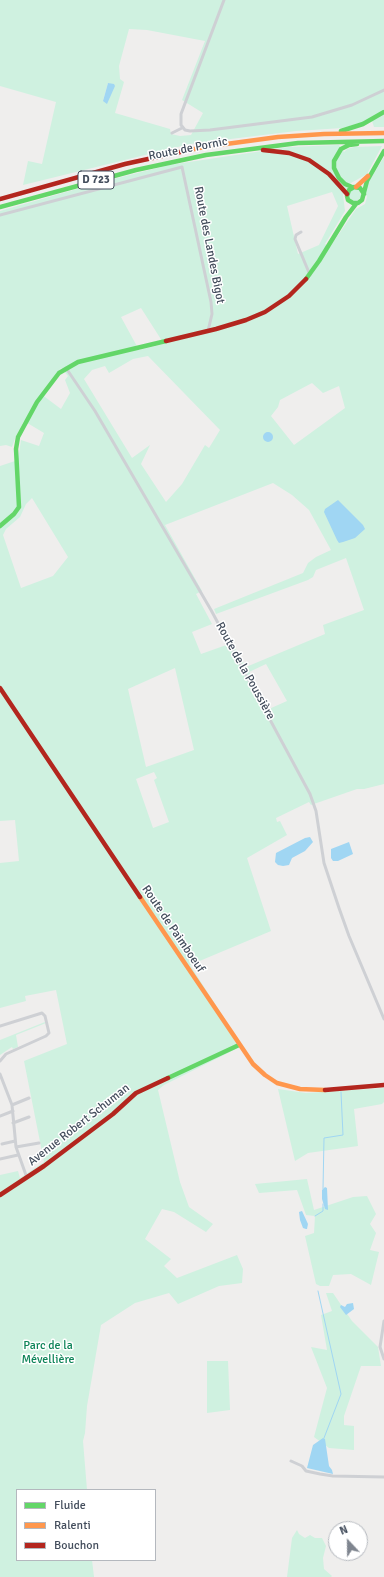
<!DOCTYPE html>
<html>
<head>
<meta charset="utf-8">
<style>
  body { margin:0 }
  #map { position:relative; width:384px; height:1577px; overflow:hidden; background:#efeeed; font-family:Signika,sans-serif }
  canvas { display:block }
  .legend { position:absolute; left:16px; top:1489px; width:140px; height:72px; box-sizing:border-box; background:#fff; border:1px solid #b4b8be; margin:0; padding:5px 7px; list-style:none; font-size:12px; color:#434d5c }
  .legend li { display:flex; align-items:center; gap:8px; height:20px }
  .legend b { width:20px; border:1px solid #b4b8be }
  .north { position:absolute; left:328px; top:1521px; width:40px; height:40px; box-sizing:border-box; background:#fff; border:1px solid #b4b8be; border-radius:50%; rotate:338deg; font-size:11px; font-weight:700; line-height:16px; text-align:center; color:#434d5c }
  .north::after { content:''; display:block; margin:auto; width:14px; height:18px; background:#7f858f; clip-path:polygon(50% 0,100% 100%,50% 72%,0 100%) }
</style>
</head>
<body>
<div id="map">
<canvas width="384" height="1577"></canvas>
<ul class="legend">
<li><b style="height:5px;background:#63d668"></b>Fluide</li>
<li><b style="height:5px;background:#ff974d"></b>Ralenti</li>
<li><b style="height:5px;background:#b3261e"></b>Bouchon</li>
</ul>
<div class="north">N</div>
</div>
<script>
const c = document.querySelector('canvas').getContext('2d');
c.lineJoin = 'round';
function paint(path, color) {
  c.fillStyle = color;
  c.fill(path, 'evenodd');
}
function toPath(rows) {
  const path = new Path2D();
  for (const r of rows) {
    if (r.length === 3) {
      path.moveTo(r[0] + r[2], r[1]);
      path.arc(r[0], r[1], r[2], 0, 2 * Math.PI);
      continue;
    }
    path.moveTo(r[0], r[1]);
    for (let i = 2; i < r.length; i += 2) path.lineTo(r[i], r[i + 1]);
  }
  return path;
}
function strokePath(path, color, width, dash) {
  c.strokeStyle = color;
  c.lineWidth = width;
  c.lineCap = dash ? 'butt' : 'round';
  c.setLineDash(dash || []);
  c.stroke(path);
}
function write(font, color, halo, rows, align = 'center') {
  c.font = font + ' Signika,sans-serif';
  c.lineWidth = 3;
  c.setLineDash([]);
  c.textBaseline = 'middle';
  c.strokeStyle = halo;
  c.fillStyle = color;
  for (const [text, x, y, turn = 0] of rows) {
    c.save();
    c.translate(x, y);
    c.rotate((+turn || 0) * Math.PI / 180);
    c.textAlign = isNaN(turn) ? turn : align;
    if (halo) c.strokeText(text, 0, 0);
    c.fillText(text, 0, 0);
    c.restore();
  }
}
paint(toPath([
  [0,0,384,0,384,127,374,127,371,118,360,123,343,128,296,131,190,144,23,185,28,161,42,164,56,102,0,86],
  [129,29,147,30,205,41,182,100,203,113,191,135,180,136,171,134,170,129,115,113,124,82,120,79,119,66],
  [108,83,114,86,103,101],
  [339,145,344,152,347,149,354,147,382,146,367,174,351,183,343,195,345,211,325,244,330,247,356,209,365,204,367,197,365,188,384,157,384,784,364,789,357,789,311,805,309,802,276,818,277,822,280,821,287,835,247,858,271,931,190,965,242,1046,164,1085,158,1090,180,1182,189,1207,213,1224,206,1232,174,1212,162,1209,145,1239,171,1259,164,1266,177,1278,237,1255,243,1269,242,1283,219,1286,178,1304,169,1293,135,1303,101,1325,87,1406,85,1433,83,1441,87,1490,17,1490,17,1560,92,1560,94,1577,0,1577,0,1175,18,1171,20,1178,44,1162,24,1061,67,1044,56,990,25,996,26,1001,0,1008,0,863,19,861,15,820,0,821,0,466,18,460,21,440,39,446,44,433,24,421,16,436,12,447,6,445,0,446,0,211,94,184,169,165,289,147],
  [332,192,338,206,319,245,298,254,287,206],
  [141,308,164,344,139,350,121,317],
  [148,356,220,430,209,448,205,445,182,484,166,502,141,464,150,445,132,458,84,379,92,370,105,366,109,373,133,359],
  [61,368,68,376,65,380,70,393,61,409,41,394],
  [312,383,323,393,339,386,345,408,294,445,271,416,278,407,280,400],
  [273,483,292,495,309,510,331,550,316,557,308,563,303,573,214,609,216,614,308,580,313,577,316,570,346,558,364,610,323,625,325,634,246,667,232,643,201,654,192,632,212,624,196,594,202,591,165,525],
  [32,498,68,557,53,576,21,588,3,535,6,529,20,517,26,504],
  [266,664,287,701,269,709,249,672],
  [175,668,194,750,146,767,128,689],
  [154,772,157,778,154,780,169,822,153,828,136,779],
  [355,195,6],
  [45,1022,46,1023,16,1035,18,1047,13,1049,12,1047,0,1055,0,1040],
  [384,1088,384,1102,382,1104,354,1109,358,1146,308,1153,295,1161,278,1089,306,1093],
  [307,1179,314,1210,353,1197,367,1196,376,1214,370,1224,376,1233,370,1250,379,1252,371,1285,351,1274,333,1275,329,1286,320,1286,316,1284,305,1236,314,1233,315,1216,306,1215,297,1190,259,1193,255,1184],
  [326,1293,333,1293,352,1321,378,1347,381,1366,361,1366,344,1416,344,1425,354,1426,354,1450,329,1448,314,1437,327,1388,311,1347,327,1350,321,1315,332,1311],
  [207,1361,228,1361,230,1410,207,1413],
  [297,1530,299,1534,305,1538,310,1535,315,1538,322,1538,326,1546,323,1558,324,1569,332,1576,331,1577,287,1577,292,1538]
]), '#cff1e0');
paint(toPath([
  [108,83,114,84,115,86,107,104,103,101],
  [268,437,5],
  [338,500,363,525,365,529,355,538,343,542,339,543,337,540,324,512,325,509],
  [310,837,313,842,305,851,292,858,289,865,283,866,278,865,275,862,276,853,305,838],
  [349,842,353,854,338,861,333,861,331,858,331,849],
  [325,1187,327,1188,328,1210,325,1209,322,1199,322,1190],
  [302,1211,308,1224,307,1229,306,1229,303,1228,300,1220,299,1212],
  [353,1303,354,1309,346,1315,340,1307,341,1305,345,1307,347,1304],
  [323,1438,325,1439,329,1466,332,1470,333,1474,307,1468,313,1445]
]), '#a0d6f3');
strokePath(toPath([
  [323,1189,324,1138,343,1135,341,1092],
  [315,1216,323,1211,323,1204],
  [318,1291,341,1394,324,1438]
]), '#a0d6f3', 1);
strokePath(toPath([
  [224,0,181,114,181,125,185,130,190,131,210,130,312,117,352,105,384,90],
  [172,133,182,128],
  [0,215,182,167,211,302,212,314,208,331],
  [301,232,296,235,295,239,310,275],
  [66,368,95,411,211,610,310,794,316,811,324,863,339,908,349,936,384,1019],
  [0,1026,42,1013,45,1016,49,1033,46,1036,6,1054,0,1061],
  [0,1074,12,1105,16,1147,27,1178],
  [12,1105,29,1098],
  [0,1116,13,1111],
  [13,1123,29,1117],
  [2,1144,15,1141],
  [16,1147,39,1143],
  [0,1159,18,1155],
  [384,1321,380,1347,384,1359],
  [291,1461,302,1466,306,1471,320,1474,333,1476,384,1477]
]), '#ced0d4', 3);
strokePath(toPath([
  [341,131,363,124,384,112],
  [352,187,345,184,339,178,334,168,334,161,341,149,349,145,357,144],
  [364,194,360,188,354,187,349,190,347,196,348,200,353,203,358,203,362,200,367,181,384,151],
  [0,207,136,170,206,155,298,143,384,141],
  [306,279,319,261,346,217,356,204],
  [0,526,14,514,19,507,16,449,18,437,37,402,59,373,78,362,166,341],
  [168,1078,239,1045]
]), '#63d668', 4.5);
strokePath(toPath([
  [180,152,204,147,278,137,324,134,384,133],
  [356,187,368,176],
  [140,897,253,1064,265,1075,277,1083,300,1089,325,1090]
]), '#ff974d', 4.5);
strokePath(toPath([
  [263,150,289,153,309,160,329,174,347,194],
  [0,199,125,164,180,152],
  [166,341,216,329,246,320,265,312,289,296,306,279],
  [0,688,140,897],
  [325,1090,384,1085],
  [0,1195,44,1166,113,1114,136,1093,168,1078]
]), '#b3261e', 4.5);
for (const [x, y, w] of [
  [96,180,36]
]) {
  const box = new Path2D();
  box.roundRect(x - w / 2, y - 9, w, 18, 3);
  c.fillStyle = '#fff';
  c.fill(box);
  strokePath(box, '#434d5c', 1);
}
write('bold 11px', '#434d5c', null, [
  ["D 723",96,180]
]);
write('12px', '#434d5c', '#fff', [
  ["Route de Pornic",188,149,-11],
  ["Route des Landes Bigot",209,245,79],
  ["Route de la Poussière",245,671,61],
  ["Route de Paimboeuf",173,929,56],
  ["Avenue Robert Schuman",79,1125,-38]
]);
write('12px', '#0d8458', '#fff', [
  ["Parc de la",48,1346],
  ["Mévellière",48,1360]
]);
</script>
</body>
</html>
